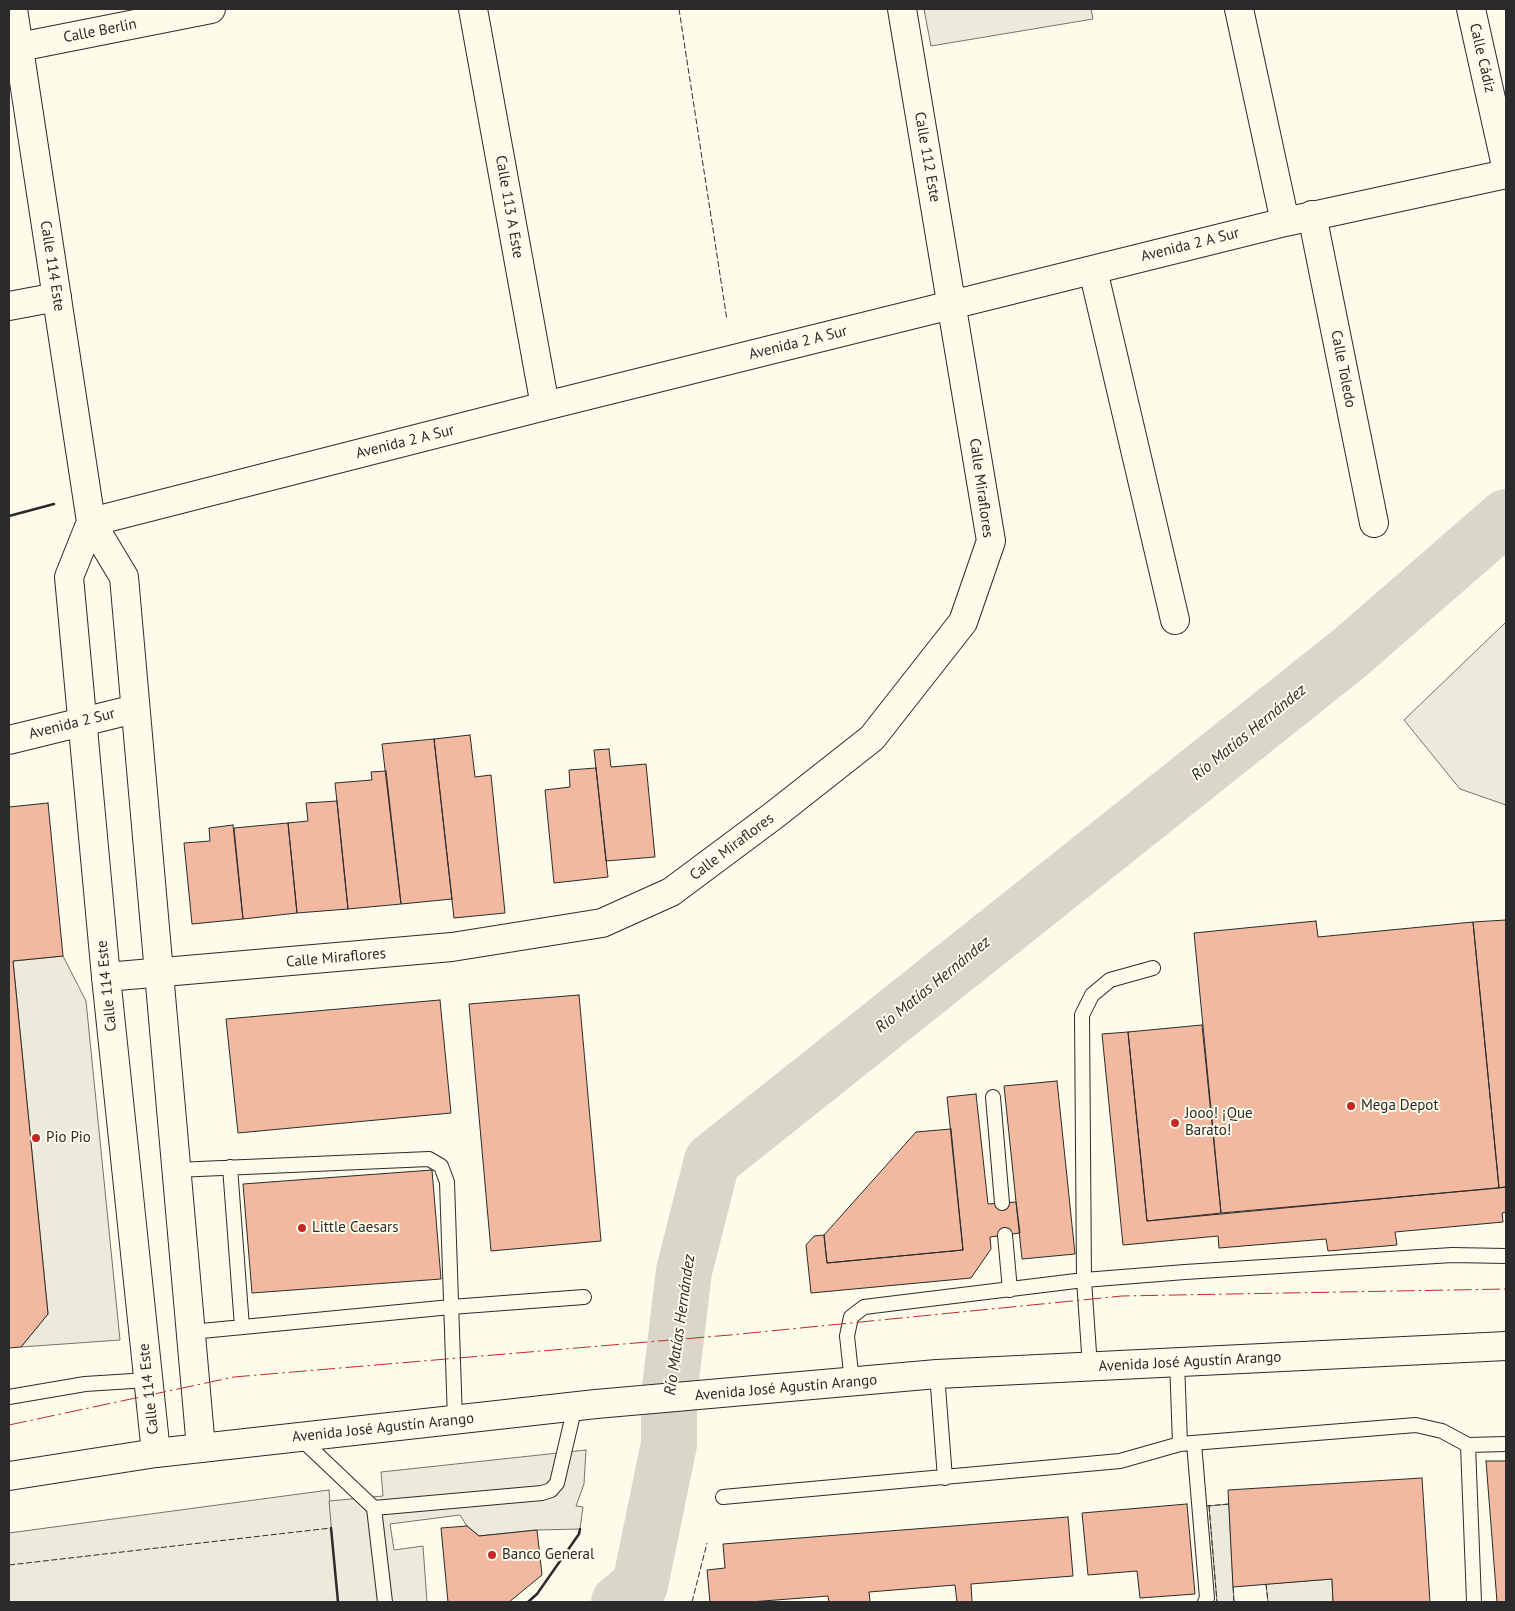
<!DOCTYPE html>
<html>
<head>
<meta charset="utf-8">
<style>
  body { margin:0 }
  #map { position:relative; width:1515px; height:1611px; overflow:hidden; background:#fdfbea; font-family:"PT Sans",sans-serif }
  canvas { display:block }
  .frame { position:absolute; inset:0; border:10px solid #2b2b2b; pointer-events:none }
</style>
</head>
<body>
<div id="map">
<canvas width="1515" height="1611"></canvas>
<div class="frame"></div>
</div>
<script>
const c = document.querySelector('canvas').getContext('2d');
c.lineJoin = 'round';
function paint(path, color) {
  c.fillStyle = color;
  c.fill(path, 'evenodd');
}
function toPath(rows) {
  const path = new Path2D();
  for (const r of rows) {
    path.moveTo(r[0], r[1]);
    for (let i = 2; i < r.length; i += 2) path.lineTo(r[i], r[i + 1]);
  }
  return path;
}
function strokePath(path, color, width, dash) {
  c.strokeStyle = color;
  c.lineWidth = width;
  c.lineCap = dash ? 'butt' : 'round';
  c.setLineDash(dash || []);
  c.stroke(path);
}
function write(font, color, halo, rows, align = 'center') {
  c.font = font + ' "PT Sans",sans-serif';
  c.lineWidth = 4;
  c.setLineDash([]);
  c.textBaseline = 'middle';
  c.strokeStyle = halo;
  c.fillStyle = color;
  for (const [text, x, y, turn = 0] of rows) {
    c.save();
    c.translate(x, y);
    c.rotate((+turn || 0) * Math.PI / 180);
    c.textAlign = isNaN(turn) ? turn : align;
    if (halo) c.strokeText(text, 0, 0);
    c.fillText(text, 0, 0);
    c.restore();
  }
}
const green = toPath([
  [924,9,1091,9,1093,19,931,46,924,9],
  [1506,622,1506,805,1460,789,1404,720,1506,622],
  [329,1490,338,1602,9,1602,9,1533,329,1490],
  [1229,1504,1234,1602,1217,1602,1209,1506,1229,1504],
  [1332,1579,1333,1602,1268,1602,1266,1584,1332,1579]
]);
paint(green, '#ecebdb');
strokePath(green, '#74746e', 1);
const parking = toPath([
  [63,956,86,1001,120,1340,21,1347,48,1314,13,961,63,956],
  [586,1450,584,1484,576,1506,583,1507,580,1529,537,1530,479,1536,467,1526,460,1515,390,1524,394,1550,423,1546,427,1602,338,1602,329,1501,383,1496,381,1472,586,1450]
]);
paint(parking, '#eceadb');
strokePath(parking, '#74746e', 1);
strokePath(toPath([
  [619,1602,640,1585,669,1444,669,1396,684,1271,712,1161,1351,652,1506,517]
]), '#d8d7c9', 56);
const building = toPath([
  [470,735,475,777,491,775,505,913,454,918,434,739,470,735],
  [434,739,452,899,401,904,382,744,434,739],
  [609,749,611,767,646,764,655,857,606,861,594,750,609,749],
  [596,768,608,877,554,883,545,790,570,787,569,770,596,768],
  [386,771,401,904,348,909,335,783,372,780,371,772,386,771],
  [337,801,348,909,297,913,288,823,308,821,306,803,337,801],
  [48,803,63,956,13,961,48,1314,21,1347,9,1348,9,807,48,803],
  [288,823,297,913,243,919,234,828,288,823],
  [233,825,243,919,192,924,184,843,210,841,209,828,233,825],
  [1506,920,1506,1187,1499,1188,1473,922,1506,920],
  [1316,921,1318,937,1473,922,1499,1188,1221,1213,1194,933,1316,921],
  [579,995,601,1241,491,1251,469,1004,579,995],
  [440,1000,451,1113,238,1133,226,1019,440,1000],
  [1202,1025,1221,1213,1147,1221,1128,1032,1202,1025],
  [1128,1032,1147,1221,1506,1187,1506,1212,1502,1213,1503,1222,1395,1232,1397,1245,1328,1251,1326,1239,1219,1248,1218,1236,1123,1245,1102,1034,1128,1032],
  [1057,1081,1075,1254,1022,1259,1004,1086,1057,1081],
  [976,1094,988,1204,1016,1202,1020,1233,990,1237,991,1249,971,1278,811,1293,806,1245,814,1236,824,1235,827,1263,963,1250,947,1097,976,1094],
  [951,1129,963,1250,827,1263,824,1235,916,1132,951,1129],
  [432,1170,441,1279,252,1293,243,1184,432,1170],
  [1486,1461,1506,1461,1506,1602,1497,1602,1486,1461],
  [1422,1478,1430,1602,1333,1602,1332,1579,1233,1587,1228,1490,1422,1478],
  [1187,1504,1195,1594,1140,1598,1137,1571,1088,1575,1082,1513,1187,1504],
  [1068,1517,1073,1576,971,1584,972,1602,957,1602,955,1585,869,1592,870,1602,829,1602,828,1596,750,1602,710,1602,707,1570,725,1568,723,1544,1068,1517],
  [467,1526,479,1536,537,1530,542,1575,509,1602,448,1602,441,1528,467,1526]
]);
paint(building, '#f2b8a0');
strokePath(building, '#2b2b2b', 1);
const service = toPath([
  [993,1097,1002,1203],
  [230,1167,242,1327],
  [176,1170,429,1159,441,1166,447,1182,455,1420],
  [1005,1235,1010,1290],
  [191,1332,451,1307,584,1297],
  [1177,1361,1180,1444],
  [1090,1367,1084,1280,1082,1015,1092,995,1110,980,1153,968],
  [937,1374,945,1478],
  [852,1382,847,1336,851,1317,864,1307,1084,1280,1185,1272,1452,1255,1506,1256],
  [9,1397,85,1384,148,1380],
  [299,1437,374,1508,385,1602],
  [1194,1443,1207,1598,1205,1602],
  [1468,1445,1474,1602],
  [723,1497,1120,1461,1180,1444,1416,1425,1442,1431,1468,1445,1506,1444],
  [374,1508,542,1493,551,1490,557,1483,575,1406]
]);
const minor = toPath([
  [473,9,545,406],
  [1239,9,1285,222],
  [1471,9,1506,166],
  [9,49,211,9],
  [1312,215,1374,523],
  [1093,270,1175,620],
  [9,306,57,297],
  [91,522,545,406,1285,222,1506,174],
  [9,740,135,709],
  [106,977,452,947,602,923,671,892,773,816,872,738,963,622,991,541,902,9]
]);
const tertiary = toPath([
  [13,9,91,522],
  [156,1453,106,977,69,577,91,522,124,577,201,1448]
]);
const secondary = toPath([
  [9,1476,156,1453,596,1404,937,1374,1506,1346]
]);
strokePath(service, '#2b2b2b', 16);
strokePath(minor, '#2b2b2b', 30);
strokePath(tertiary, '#2b2b2b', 30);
strokePath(secondary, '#2b2b2b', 30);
strokePath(service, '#fdfbea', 14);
strokePath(minor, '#fdfbea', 28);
strokePath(tertiary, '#fdfbea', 28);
strokePath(secondary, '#fdfbea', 28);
strokePath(toPath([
  [679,9,727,320],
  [1206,1506,1229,1504],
  [1209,1506,1217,1602],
  [9,1565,331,1528],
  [1266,1584,1268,1602],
  [1233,1587,1234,1602],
  [692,1602,707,1543]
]), '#2b2b2b', 1, [6, 2.5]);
strokePath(toPath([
  [9,516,54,504],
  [331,1528,338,1602],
  [528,1602,537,1594,579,1534,580,1529]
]), '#2b2b2b', 2.5);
strokePath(toPath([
  [9,1425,234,1377,730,1335,1122,1296,1506,1289]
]), '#c62828', 1, [18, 4, 2.5, 4]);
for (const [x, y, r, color] of [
  [1351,1106,5,"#c62828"],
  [1175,1123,5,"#c62828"],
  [36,1138,5,"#c62828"],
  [302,1228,5,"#c62828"],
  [492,1555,5,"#c62828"]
]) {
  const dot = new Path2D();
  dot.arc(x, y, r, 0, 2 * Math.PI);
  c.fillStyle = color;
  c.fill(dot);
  strokePath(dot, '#fdfbea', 2);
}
write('15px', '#2b2b2b', '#fdfbea', [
  ["Calle Berlin",100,31,-11],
  ["Calle Cádiz",1482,58,77],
  ["Calle 112 Este",927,157,80],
  ["Calle 113 A Este",509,207,80],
  ["Avenida 2 A Sur",1190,245,-14],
  ["Calle 114 Este",52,266,81],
  ["Avenida 2 A Sur",798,343,-14],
  ["Calle Toledo",1343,369,79],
  ["Avenida 2 A Sur",405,442,-14],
  ["Calle Miraflores",981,488,82],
  ["Avenida 2 Sur",72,724,-14],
  ["Calle Miraflores",732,847,-37],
  ["Calle Miraflores",336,958,-5],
  ["Calle 114 Este",107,986,-96],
  ["Avenida José Agustín Arango",1190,1362,-3],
  ["Avenida José Agustín Arango",786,1388,-5],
  ["Calle 114 Este",149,1389,-96],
  ["Avenida José Agustín Arango",383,1428,-6]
]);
write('15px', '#2b2b2b', '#fdfbea', [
  ["Mega Depot",1361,1106],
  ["Jooo! ¡Que",1185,1114],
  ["Barato!",1185,1131],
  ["Pio Pio",46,1138],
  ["Little Caesars",312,1228],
  ["Banco General",502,1555]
], 'left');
write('italic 16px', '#2b2b2b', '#fdfbea', [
  ["Río Matías Hernández",1249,733,-39],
  ["Río Matías Hernández",933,985,-39],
  ["Río Matías Hernández",680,1325,-82]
]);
</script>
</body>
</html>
